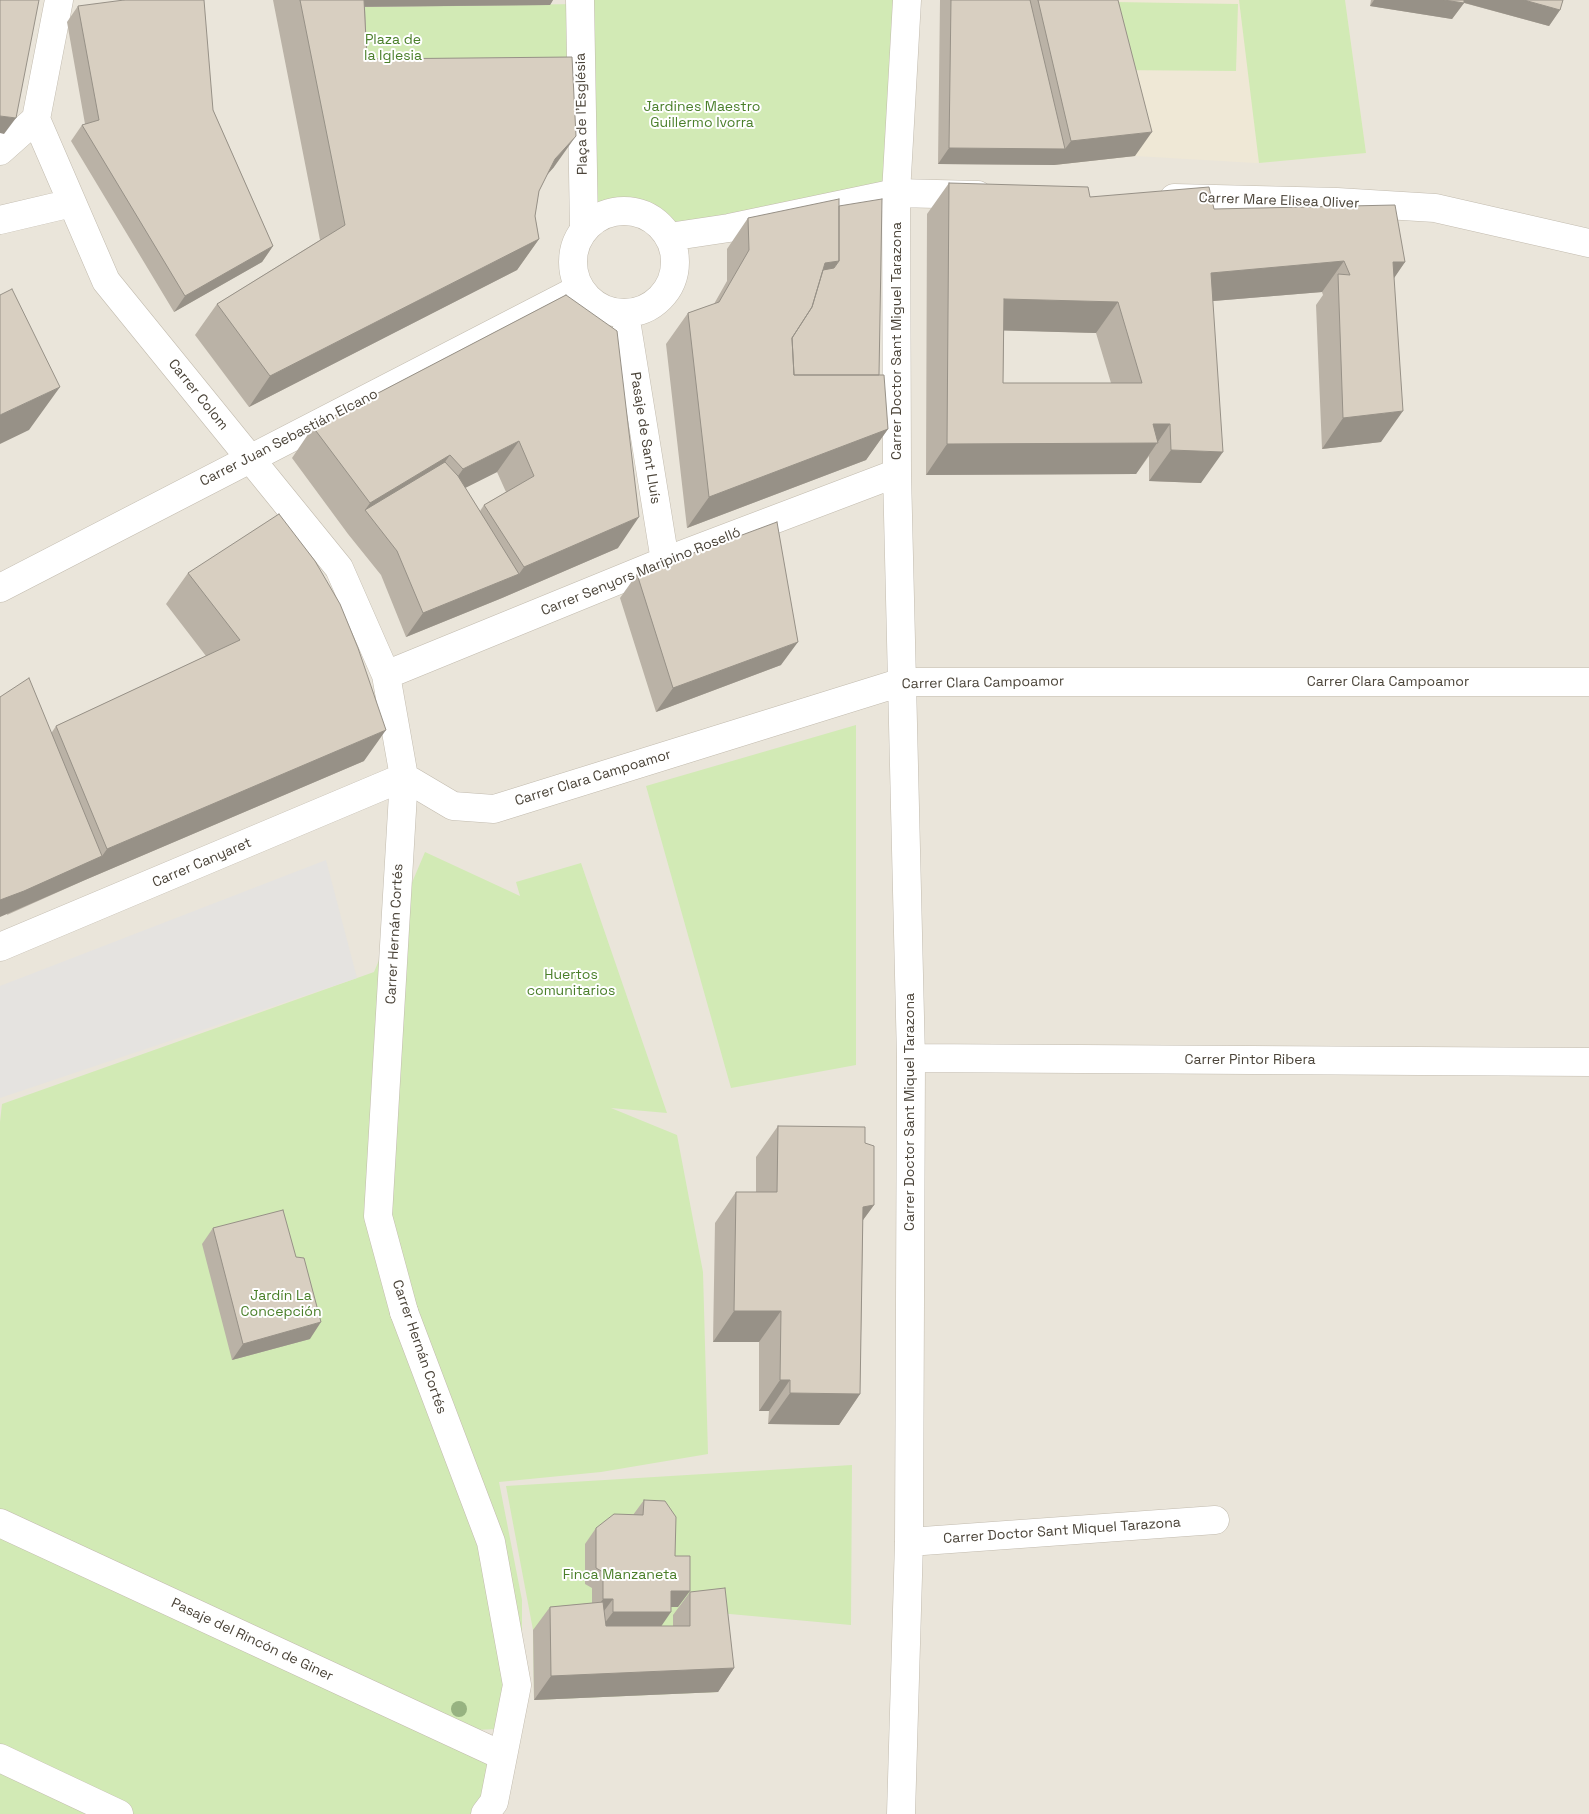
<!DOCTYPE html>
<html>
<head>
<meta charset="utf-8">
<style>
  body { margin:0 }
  canvas { display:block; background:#f6f3ec }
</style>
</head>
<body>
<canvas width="1589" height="1814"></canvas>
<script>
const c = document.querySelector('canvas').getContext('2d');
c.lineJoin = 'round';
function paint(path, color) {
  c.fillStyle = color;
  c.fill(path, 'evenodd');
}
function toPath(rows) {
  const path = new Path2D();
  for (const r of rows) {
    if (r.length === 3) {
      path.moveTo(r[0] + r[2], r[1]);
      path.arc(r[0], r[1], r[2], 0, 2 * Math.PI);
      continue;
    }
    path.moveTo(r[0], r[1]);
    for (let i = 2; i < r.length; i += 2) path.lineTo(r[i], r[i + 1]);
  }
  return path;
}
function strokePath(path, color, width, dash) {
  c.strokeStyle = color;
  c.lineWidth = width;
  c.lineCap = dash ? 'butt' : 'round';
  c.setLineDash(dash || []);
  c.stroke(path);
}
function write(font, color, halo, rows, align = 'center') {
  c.font = font + ' "Space Grotesk",sans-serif';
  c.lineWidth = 4;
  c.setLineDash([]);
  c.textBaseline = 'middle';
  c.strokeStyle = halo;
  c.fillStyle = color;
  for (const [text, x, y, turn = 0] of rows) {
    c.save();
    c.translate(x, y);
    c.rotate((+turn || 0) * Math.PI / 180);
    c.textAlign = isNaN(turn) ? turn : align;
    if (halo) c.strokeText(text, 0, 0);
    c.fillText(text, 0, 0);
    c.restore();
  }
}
paint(toPath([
  [0,0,1589,0,1589,1814,0,1814]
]), '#eae5da');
paint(toPath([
  [1016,0,1345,0,1366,153,1256,163,1135,156,1054,165]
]), '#efe8d6');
paint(toPath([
  [580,0,907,0,896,193,669,237,656,222,637,211,613,211,584,228,581,87,346,89,341,7,579,4],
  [1239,0,1345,0,1366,153,1259,163],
  [1114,2,1238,4,1236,71,1113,70],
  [856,725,856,1065,731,1088,646,786],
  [425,852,520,896,516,882,581,863,667,1113,611,1108,677,1135,703,1272,708,1454,601,1472,499,1482,522,1600,522,1728,450,1731,503,1756,490,1814,0,1814,0,1122,2,1104,374,972],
  [852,1465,851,1625,708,1612,718,1692,534,1700,533,1630,506,1486]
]), '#d2eab5');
paint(toPath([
  [326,860,357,978,0,1098,0,986]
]), '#e5e3e0');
const pedestrian = toPath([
  [580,0,584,228],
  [896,193,907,0],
  [404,1312,378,1216,404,777]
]);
const minor = toPath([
  [59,0,36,119,106,281,339,568,386,675,404,777],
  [0,151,36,119],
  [896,193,897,473,911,1058,909,1542,901,1814],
  [1174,198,1337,202,1435,208,1589,243],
  [624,262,51],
  [0,220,72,203],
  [669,237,729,228,896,193,978,195],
  [625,314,665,561],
  [0,588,579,289],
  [386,675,665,561,897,473],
  [404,777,453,806,494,809,902,682,1589,682],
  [0,947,404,777],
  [911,1058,1589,1062],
  [404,1312,491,1542,517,1685,494,1802,485,1814],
  [0,1523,503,1756],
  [909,1542,1215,1520]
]);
const tertiary = toPath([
  [0,1758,119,1814]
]);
strokePath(pedestrian, '#c2bbae', 29);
strokePath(minor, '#c2bbae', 29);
strokePath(tertiary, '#c2bbae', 29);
strokePath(pedestrian, '#fff', 28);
strokePath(minor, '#fff', 28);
strokePath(tertiary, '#fff', 28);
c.fillStyle = '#97b381';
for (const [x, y] of [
  [459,1709]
]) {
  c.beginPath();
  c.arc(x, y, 8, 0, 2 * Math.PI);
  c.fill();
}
paint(toPath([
  [273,0,553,0,550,5,365,7,367,59,554,167,547,175,539,191,535,216,539,239,517,270,249,407,195,335,217,304,320,240],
  [940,0,1118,0,1135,156,1054,165,938,164],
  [1371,0,1563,0,1560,10,1549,26,1464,3,1452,19,1370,6],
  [78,6,213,110,273,246,262,262,174,312,71,141,82,125,85,124,67,22],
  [949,183,1214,209,1405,262,1394,277,1381,442,1322,449,1316,305,1323,295,1322,292,1213,301,1201,483,1149,481,1149,456,1136,474,926,475,927,214],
  [1004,330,1096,333,1111,383,1003,383],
  [839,206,879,375,888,429,866,460,687,528,666,344,688,313,714,304,727,281,727,249,748,218],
  [566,295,618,548,502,598,406,637,381,575,348,534,292,458,313,427],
  [497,472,506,492,484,505,480,511,465,488],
  [188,573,364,761,85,880,7,915,52,732,56,726,206,656,166,604],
  [637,574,781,665,656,712,620,598],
  [778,1126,865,1143,874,1205,863,1220,860,1394,839,1425,768,1424,769,1411,759,1411,759,1342,713,1342,715,1223,736,1192,756,1192,756,1157],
  [213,1228,310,1339,232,1360,202,1244],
  [644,1500,675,1556,678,1607,671,1607,661,1626,673,1626,673,1615,690,1592,734,1668,718,1692,534,1700,533,1630,550,1607,592,1603,592,1588,585,1584,585,1544,596,1528,633,1515]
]), '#bab2a6');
paint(toPath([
  [346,0,553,0,550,5,341,7],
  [1374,0,1444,0,1464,3,1452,19,1370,6],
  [1454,0,1524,0,1560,10,1549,26],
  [0,116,16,118,4,134,0,133],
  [1152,132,1135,156,1054,165,938,164,949,148,1065,149,1071,141],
  [576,136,554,167,533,190,555,159],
  [539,239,517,270,249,407,270,376],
  [273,246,262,262,174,312,185,296],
  [839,261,817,292,825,263],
  [1344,261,1322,292,1189,303,1211,273],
  [1393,262,1405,262,1384,293],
  [1004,299,1118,302,1096,333,983,330],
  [60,387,29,430,0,444,0,415],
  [1403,411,1381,442,1322,449,1343,418],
  [1153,424,1170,424,1136,474,926,475,947,444],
  [888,429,866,460,687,528,709,497],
  [519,441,497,472,441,500,463,469],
  [1171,450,1223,452,1201,483,1149,481],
  [450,455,428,485,365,510,370,503],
  [639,517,618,548,502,598,406,637,423,613,519,574,524,567],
  [798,642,781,665,656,712,673,688],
  [386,730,364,761,85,880,107,849],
  [102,856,85,880,0,917,0,900],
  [874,1205,852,1235,863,1207],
  [734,1311,781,1311,759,1342,713,1342],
  [321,1322,310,1339,232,1360,243,1344],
  [780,1380,790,1380,769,1411,759,1411],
  [790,1393,860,1394,839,1425,768,1424],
  [671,1591,690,1591,678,1607,659,1607],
  [603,1599,613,1599,601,1615,592,1615],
  [613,1612,671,1612,660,1628,601,1628],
  [734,1668,718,1692,534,1700,551,1676]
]), '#979187');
const building = toPath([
  [0,0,39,0,16,118,0,116,0,0],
  [124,0,204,0,213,110,273,246,185,296,82,125,99,120,78,6,124,0],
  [300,0,364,0,367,59,572,57,576,136,555,159,539,191,535,216,539,239,270,376,217,304,345,225,300,0],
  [951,0,1030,0,1065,149,949,148,951,0],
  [1038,0,1118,0,1152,132,1071,141,1038,0],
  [1444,0,1464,0,1464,3,1444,0],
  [1524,0,1563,0,1560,10,1524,0],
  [949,183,1088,187,1090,197,1209,187,1214,209,1395,205,1405,262,1393,262,1403,411,1343,418,1338,274,1350,275,1344,261,1211,273,1223,452,1171,450,1170,424,1153,424,1158,443,947,444,949,183],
  [1004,299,1118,302,1142,383,1003,383,1004,299],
  [839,199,839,261,825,263,812,307,792,338,794,375,884,375,888,429,709,497,688,313,719,302,749,250,748,218,839,199],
  [882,199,879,375,794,375,792,338,812,307,823,270,834,268,839,261,839,206,882,199],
  [12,289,60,387,0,415,0,295,12,289],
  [566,295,617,331,639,517,524,567,484,505,534,476,519,441,463,469,450,455,370,503,313,427,566,295],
  [445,462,458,476,519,574,423,613,397,551,365,510,445,462],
  [279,514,315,561,340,604,358,648,386,730,107,849,56,726,240,640,188,573,279,514],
  [777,522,798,642,673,688,637,574,777,522],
  [29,678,102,856,24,891,0,900,0,697,29,678],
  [778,1126,865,1127,865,1143,874,1146,874,1205,863,1207,860,1394,790,1393,790,1380,780,1380,781,1311,734,1311,736,1192,777,1192,778,1126],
  [283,1210,296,1257,304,1258,321,1322,243,1344,213,1228,283,1210],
  [644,1500,665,1501,676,1517,675,1556,690,1556,690,1591,671,1591,671,1612,613,1612,613,1599,603,1599,603,1572,596,1568,596,1528,614,1514,643,1515,644,1500],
  [725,1588,734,1668,551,1676,550,1607,603,1602,606,1626,690,1626,690,1592,725,1588]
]);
paint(building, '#d8cfc1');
strokePath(building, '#979187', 1);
write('14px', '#4a7f2a', '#fff', [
  ["Plaza de",393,40],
  ["la Iglesia",393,56],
  ["Jardines Maestro",702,107],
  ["Guillermo Ivorra",702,123],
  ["Huertos",571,975],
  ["comunitarios",571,991],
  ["Jardín La",281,1296],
  ["Concepción",281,1312],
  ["Finca Manzaneta",620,1575]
]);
write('14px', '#4b4439', '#fff', [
  ["Plaça de l’Església",582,114,-91],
  ["Carrer Mare Elisea Oliver",1279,201,2],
  ["Carrer Doctor Sant Miguel Tarazona",897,341,-90],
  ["Carrer Colom",198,395,51],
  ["Carrer Juan Sebastián Elcano",289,438,-27],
  ["Pasaje de Sant Lluís",645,438,81],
  ["Carrer Senyors Maripino Roselló",641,572,-22],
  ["Carrer Clara Campoamor",1388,682],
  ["Carrer Clara Campoamor",983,683,-1],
  ["Carrer Clara Campoamor",593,778,-17],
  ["Carrer Canyaret",202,863,-23],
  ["Carrer Hernán Cortés",395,934,-87],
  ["Carrer Pintor Ribera",1250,1060],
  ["Carrer Doctor Sant Miquel Tarazona",910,1112,-90],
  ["Carrer Hernán Cortés",419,1347,71],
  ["Carrer Doctor Sant Miquel Tarazona",1062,1531,-4],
  ["Pasaje del Rincón de Giner",252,1640,25]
]);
</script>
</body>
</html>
